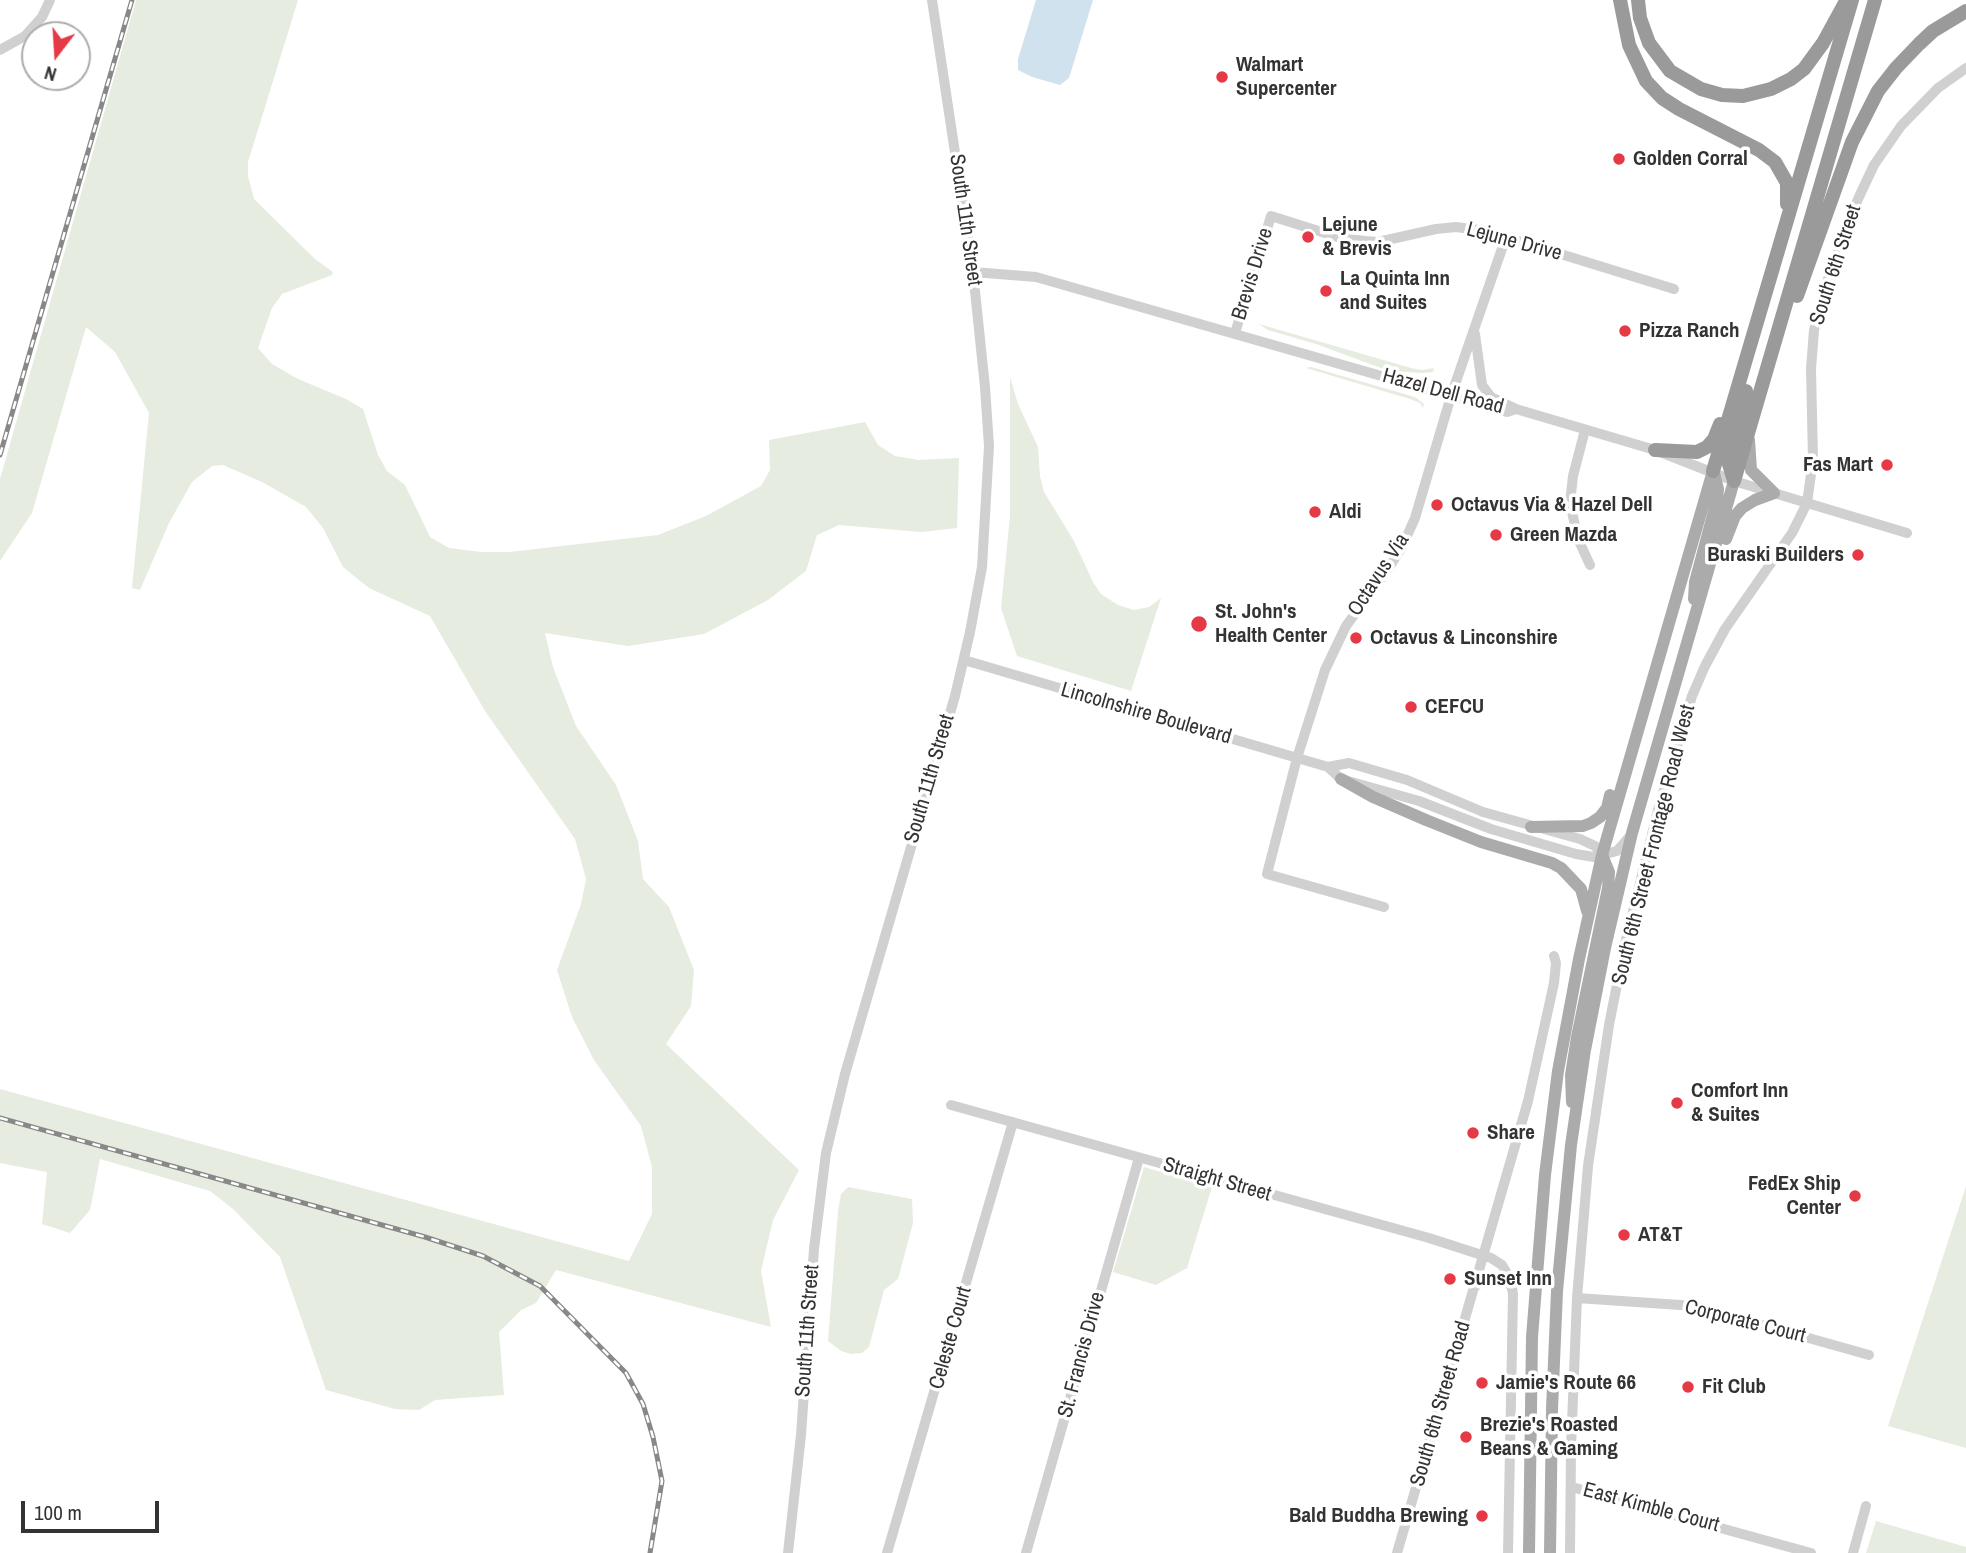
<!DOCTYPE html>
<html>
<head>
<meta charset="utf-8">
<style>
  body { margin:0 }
  #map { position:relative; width:1966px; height:1553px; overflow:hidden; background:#fff; font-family:"Archivo Narrow",sans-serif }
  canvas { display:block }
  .north { position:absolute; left:21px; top:21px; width:70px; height:70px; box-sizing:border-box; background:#fff; border:2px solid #adadad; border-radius:50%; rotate:197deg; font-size:19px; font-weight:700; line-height:28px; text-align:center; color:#333 }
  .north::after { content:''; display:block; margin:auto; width:24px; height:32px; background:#e63946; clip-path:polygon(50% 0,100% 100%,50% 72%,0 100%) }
  .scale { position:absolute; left:21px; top:1501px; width:138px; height:32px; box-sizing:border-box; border:4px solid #333; border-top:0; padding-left:9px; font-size:21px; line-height:24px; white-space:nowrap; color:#333; -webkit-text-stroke:5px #fff; paint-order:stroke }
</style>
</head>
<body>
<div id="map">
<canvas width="1966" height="1553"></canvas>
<div class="north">N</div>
<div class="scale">100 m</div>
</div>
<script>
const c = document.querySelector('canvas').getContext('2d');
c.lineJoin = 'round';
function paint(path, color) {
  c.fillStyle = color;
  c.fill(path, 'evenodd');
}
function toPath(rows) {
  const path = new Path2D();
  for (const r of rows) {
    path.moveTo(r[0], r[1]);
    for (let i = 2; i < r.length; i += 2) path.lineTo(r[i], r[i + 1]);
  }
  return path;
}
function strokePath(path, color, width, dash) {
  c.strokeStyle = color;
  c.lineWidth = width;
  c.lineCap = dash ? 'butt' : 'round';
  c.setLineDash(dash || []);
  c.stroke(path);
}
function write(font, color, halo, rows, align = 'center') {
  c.font = font + ' "Archivo Narrow",sans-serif';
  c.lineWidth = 7;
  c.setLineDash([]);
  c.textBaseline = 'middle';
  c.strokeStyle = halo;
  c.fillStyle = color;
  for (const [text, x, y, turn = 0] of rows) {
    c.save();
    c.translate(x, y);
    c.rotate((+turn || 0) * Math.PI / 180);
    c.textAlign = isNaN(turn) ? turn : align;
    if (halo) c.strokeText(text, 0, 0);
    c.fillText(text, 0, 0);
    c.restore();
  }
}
paint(toPath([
  [136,0,298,0,248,162,248,176,254,199,315,259,333,272,332,275,282,294,272,308,258,348,272,364,298,379,346,399,363,409,378,455,387,471,405,485,430,537,449,548,481,552,510,552,658,535,706,516,761,486,770,470,769,440,865,422,878,445,895,456,919,460,959,458,957,528,921,532,839,525,817,535,806,571,768,600,704,634,628,646,545,633,553,667,576,726,616,785,638,841,643,879,669,907,694,970,691,1006,666,1044,799,1170,773,1220,761,1271,771,1327,556,1270,536,1303,521,1310,499,1332,504,1395,435,1400,419,1410,395,1409,326,1390,280,1257,233,1209,210,1191,100,1159,90,1210,70,1233,42,1224,47,1172,0,1163,0,1089,629,1261,652,1214,652,1167,641,1126,594,1060,572,1017,557,970,581,904,586,879,575,839,485,711,430,616,369,588,343,567,323,528,306,507,262,482,223,465,212,466,192,482,169,523,140,590,132,588,149,413,115,352,86,327,32,513,0,561,0,479],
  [1259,324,1411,368,1422,370,1434,368,1433,372,1423,373,1389,371,1316,344,1268,330],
  [1311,367,1415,397,1424,404,1423,408,1420,403,1410,399,1306,368],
  [1010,377,1018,404,1038,447,1040,476,1044,492,1074,541,1093,582,1101,594,1118,605,1134,610,1149,607,1161,598,1131,691,1017,656,1001,608,1010,516],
  [1144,1167,1212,1187,1187,1268,1156,1285,1113,1272],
  [1966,1186,1966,1448,1888,1426],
  [848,1187,912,1199,913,1223,898,1279,884,1290,869,1347,862,1353,851,1354,841,1351,828,1341,838,1211,841,1194],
  [1876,1521,1966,1547,1966,1553,1866,1553]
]), '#e6ecdf');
paint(toPath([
  [1036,0,1093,0,1069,78,1060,85,1032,77,1018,70,1018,59]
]), '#cfe2ee');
strokePath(toPath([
  [0,50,25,36,42,17,50,0],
  [973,272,1036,277,1507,412,1516,409,1655,450,1734,481,1907,533],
  [1235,333,1271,216,1341,238,1365,241,1378,242,1436,229,1456,227,1486,231,1674,289],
  [1475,334,1482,385,1491,397,1516,409],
  [1585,430,1573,476,1570,503,1578,539,1590,565],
  [964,660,1328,767,1341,779,1419,801,1491,829,1576,854,1594,857,1617,851,1631,835],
  [1328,767,1349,763,1407,780,1483,812,1580,839,1595,846,1602,855],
  [1384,907,1267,874,1297,758,1325,670,1346,626,1390,566,1403,545,1415,518,1451,396,1506,237],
  [951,1105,1429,1238,1491,1258,1502,1265,1510,1278,1513,1294,1508,1553],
  [1476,1286,1483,1280,1495,1278,1513,1286],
  [1577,1298,1695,1306,1869,1355],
  [1572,1487,1811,1553],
  [788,1553,801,1435,814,1249,826,1153,845,1074,955,696,970,632,982,567,989,446,985,387,973,272,932,0],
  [887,1553,1013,1122],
  [1026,1553,1139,1158],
  [1397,1553,1528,1101,1554,983,1556,963,1554,956],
  [1570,1553,1571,1448,1577,1298,1588,1166,1609,1025,1625,944,1658,810,1692,696,1705,666,1725,629,1792,533,1807,503,1813,460,1811,369,1814,330,1825,287,1858,199,1874,165,1901,126,1938,88,1966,68],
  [1853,1553,1866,1506]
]), '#d0d0d0', 10);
strokePath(toPath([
  [1749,440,1751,470,1774,493],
  [1726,539,1735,516,1742,508,1755,500,1774,493],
  [1694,599,1695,582,1717,500,1718,489,1714,473],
  [1341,779,1373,797,1426,820,1481,842,1552,863,1561,868,1581,889,1587,911],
  [1531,827,1583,826,1591,823,1600,817,1607,808,1610,795],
  [1572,1102,1571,1075,1577,1037,1608,888,1609,872,1602,855],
  [1529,1553,1532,1337,1545,1175,1558,1071,1579,959,1602,855,1713,471],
  [1550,1553,1552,1409,1557,1291,1571,1145,1585,1050,1605,948,1632,833,1734,481]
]), '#ababab', 12);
strokePath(toPath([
  [1620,0,1629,45,1646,81,1662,98,1679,109,1759,150,1775,162,1787,183,1787,204],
  [1638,0,1640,18,1649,43,1670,71,1701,89,1722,95,1743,96,1771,89,1791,79,1804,69,1823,43,1846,1],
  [1797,296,1852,142,1878,91,1896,68,1919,44,1933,31,1966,11],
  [1655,450,1697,452,1707,447,1714,439,1720,424],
  [1713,471,1852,0],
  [1734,481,1875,0],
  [1734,481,1729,464,1746,391]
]), '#9a9a9a', 14);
const rail = toPath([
  [0,455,132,0],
  [0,1118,425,1237,483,1256,540,1286,626,1373,643,1404,653,1437,662,1481,650,1553]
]);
strokePath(rail, '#888', 5);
strokePath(rail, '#fff', 2.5, [8]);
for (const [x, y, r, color] of [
  [1222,77,7,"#e63946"],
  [1619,159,7,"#e63946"],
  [1308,237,7,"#e63946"],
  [1326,291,7,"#e63946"],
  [1625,331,7,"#e63946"],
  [1887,465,7,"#e63946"],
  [1437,505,7,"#e63946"],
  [1315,512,7,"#e63946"],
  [1496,535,7,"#e63946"],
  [1858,555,7,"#e63946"],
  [1199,624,9,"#e63946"],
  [1356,638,7,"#e63946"],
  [1411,707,7,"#e63946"],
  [1677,1103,7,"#e63946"],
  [1473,1133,7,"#e63946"],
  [1855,1196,7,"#e63946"],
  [1624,1235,7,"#e63946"],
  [1450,1279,7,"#e63946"],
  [1482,1383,7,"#e63946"],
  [1688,1387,7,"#e63946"],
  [1466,1437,7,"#e63946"],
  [1482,1516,7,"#e63946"]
]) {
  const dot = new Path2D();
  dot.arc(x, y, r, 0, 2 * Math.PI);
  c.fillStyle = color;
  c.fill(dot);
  strokePath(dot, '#fff', 2.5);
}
write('bold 21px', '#333', '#fff', [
  ["Walmart",1236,65],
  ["Supercenter",1236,89],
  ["Golden Corral",1633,159],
  ["Lejune",1322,225],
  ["& Brevis",1322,249],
  ["La Quinta Inn",1340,279],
  ["and Suites",1340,303],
  ["Pizza Ranch",1639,331],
  ["Fas Mart",1873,465,"right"],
  ["Octavus Via & Hazel Dell",1451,505],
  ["Aldi",1329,512],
  ["Green Mazda",1510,535],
  ["Buraski Builders",1844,555,"right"],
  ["St. John's",1215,612],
  ["Health Center",1215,636],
  ["Octavus & Linconshire",1370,638],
  ["CEFCU",1425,707],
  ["Comfort Inn",1691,1091],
  ["& Suites",1691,1115],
  ["Share",1487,1133],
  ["FedEx Ship",1841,1184,"right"],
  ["Center",1841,1208,"right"],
  ["AT&T",1638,1235],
  ["Sunset Inn",1464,1279],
  ["Jamie's Route 66",1496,1383],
  ["Fit Club",1702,1387],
  ["Brezie's Roasted",1480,1425],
  ["Beans & Gaming",1480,1449],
  ["Bald Buddha Brewing",1468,1516,"right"]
], 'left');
write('21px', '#333', '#fff', [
  ["South 11th Street",965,220,82],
  ["Lejune Drive",1514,242,15],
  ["South 6th Street",1836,265,-72],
  ["Brevis Drive",1253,274,-73],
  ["Hazel Dell Road",1443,392,15],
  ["Octavus Via",1379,575,-57],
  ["Lincolnshire Boulevard",1146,714,16],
  ["South 11th Street",930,779,-74],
  ["South 6th Street Frontage Road West",1654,845,-76],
  ["Straight Street",1217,1180,16],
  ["Corporate Court",1745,1322,14],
  ["South 11th Street",808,1331,-86],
  ["Celeste Court",951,1338,-74],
  ["St. Francis Drive",1082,1355,-75],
  ["South 6th Street Road",1441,1404,-74],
  ["East Kimble Court",1651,1508,15]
]);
</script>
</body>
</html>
